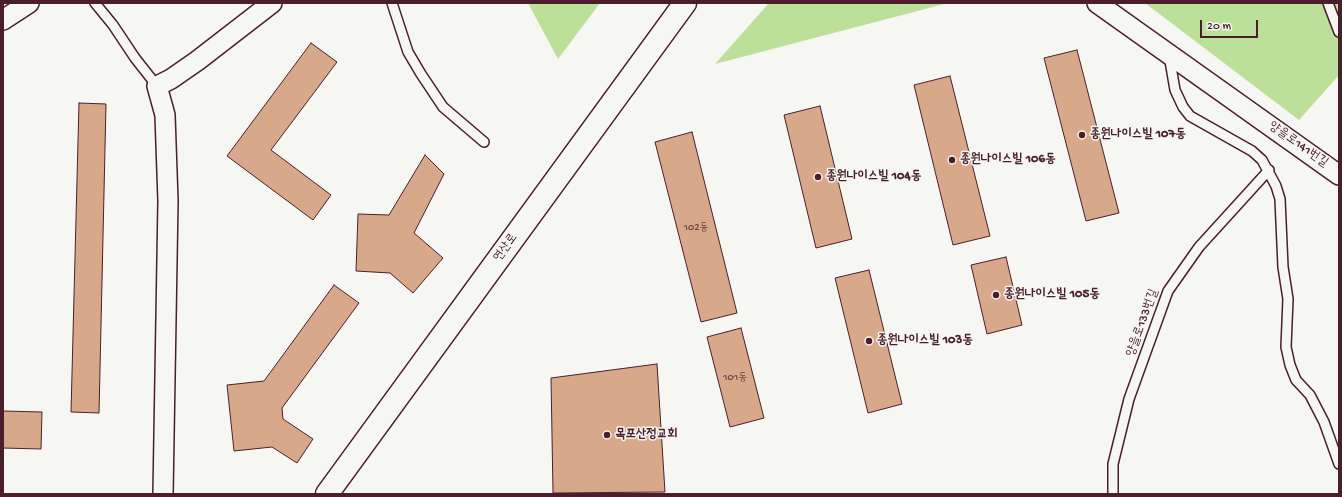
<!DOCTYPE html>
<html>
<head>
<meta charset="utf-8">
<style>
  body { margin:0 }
  #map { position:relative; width:1342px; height:497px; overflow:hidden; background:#f6f6f2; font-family:"Gochi Hand",sans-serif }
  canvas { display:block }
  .frame { position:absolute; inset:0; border:4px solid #4a1f2b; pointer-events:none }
  .scale { position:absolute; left:1200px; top:20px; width:58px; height:18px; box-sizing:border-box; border:2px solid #4a1f2b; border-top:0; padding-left:5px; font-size:12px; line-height:14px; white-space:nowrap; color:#4a1f2b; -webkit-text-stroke:3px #f6f6f2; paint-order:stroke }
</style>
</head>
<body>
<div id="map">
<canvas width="1342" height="497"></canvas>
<div class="frame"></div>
<div class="scale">20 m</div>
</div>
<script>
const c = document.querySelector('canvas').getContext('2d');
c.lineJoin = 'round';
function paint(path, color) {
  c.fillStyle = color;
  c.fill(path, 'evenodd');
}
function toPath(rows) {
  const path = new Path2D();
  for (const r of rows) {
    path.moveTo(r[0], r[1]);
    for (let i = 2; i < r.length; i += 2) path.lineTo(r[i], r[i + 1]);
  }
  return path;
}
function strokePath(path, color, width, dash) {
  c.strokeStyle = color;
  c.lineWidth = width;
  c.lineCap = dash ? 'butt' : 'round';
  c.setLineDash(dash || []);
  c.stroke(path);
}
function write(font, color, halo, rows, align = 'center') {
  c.font = font + ' "Gochi Hand","Poor Story",sans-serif';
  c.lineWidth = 3;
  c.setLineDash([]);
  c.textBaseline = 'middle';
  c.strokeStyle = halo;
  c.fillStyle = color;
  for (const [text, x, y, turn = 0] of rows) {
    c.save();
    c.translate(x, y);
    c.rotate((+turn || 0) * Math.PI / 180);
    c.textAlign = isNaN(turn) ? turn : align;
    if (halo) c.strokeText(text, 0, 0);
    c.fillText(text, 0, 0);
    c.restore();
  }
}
paint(toPath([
  [528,3,600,3,558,59],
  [769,3,948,3,715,64],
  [1145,3,1339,3,1339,75,1299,120]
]), '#bce09a');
const building = toPath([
  [311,43,337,62,271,150,331,195,313,220,227,156,311,43],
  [1077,50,1119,213,1086,221,1044,58,1077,50],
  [950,76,990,236,953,245,914,85,950,76],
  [79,103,106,104,99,413,71,412,79,103],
  [820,106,852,239,816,248,784,115,820,106],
  [692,132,737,313,701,322,655,142,692,132],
  [425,155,444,174,414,233,443,258,413,293,390,273,356,271,358,214,389,215,425,155],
  [1006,257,1022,325,987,334,971,265,1006,257],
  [869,270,902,404,868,413,835,278,869,270],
  [334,285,359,303,282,408,283,419,313,439,297,463,272,447,234,451,227,385,264,381,334,285],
  [741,328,764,418,730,427,707,337,741,328],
  [657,364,665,492,553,493,551,378,657,364],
  [3,411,42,412,41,449,3,448,3,411]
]);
paint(building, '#d8a88a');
strokePath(building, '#4a1f2b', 1);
const service = toPath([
  [95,3,113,25,135,58,157,86],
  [392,3,408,52,421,74,443,107,484,142],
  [1328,3,1339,32],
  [1169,55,1175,90,1183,107,1190,116,1252,151,1262,160,1276,186,1280,199,1283,267,1288,299,1286,347,1290,365,1296,380,1310,395,1324,422,1339,464],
  [1113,494,1113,464,1129,399,1168,291,1199,247,1269,170]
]);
const minor = toPath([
  [1097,3,1339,175],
  [3,20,29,3],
  [163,494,168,201,165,115,157,86,171,79,197,61,272,3]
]);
const tertiary = toPath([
  [327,494,685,3]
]);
strokePath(service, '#4a1f2b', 12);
strokePath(minor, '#4a1f2b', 22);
strokePath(tertiary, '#4a1f2b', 25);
strokePath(service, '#f6f6f2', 9);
strokePath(minor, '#f6f6f2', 19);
strokePath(tertiary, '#f6f6f2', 22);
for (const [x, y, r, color] of [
  [1082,135,4,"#4a1f2b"],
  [952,160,4,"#4a1f2b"],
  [818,177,4,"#4a1f2b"],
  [996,295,4,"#4a1f2b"],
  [869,341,4,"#4a1f2b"],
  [607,435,4,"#4a1f2b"]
]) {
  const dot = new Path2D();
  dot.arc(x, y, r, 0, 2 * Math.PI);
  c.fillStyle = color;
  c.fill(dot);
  strokePath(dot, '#f6f6f2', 1.5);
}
write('11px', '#6e4143', null, [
  ["102동",696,228],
  ["101동",735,378]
]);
write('bold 13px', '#4a1f2b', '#f6f6f2', [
  ["종원나이스빌 107동",1090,135],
  ["종원나이스빌 106동",960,160],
  ["종원나이스빌 104동",826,177],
  ["종원나이스빌 105동",1004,295],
  ["종원나이스빌 103동",877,341],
  ["목포산정교회",615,435]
], 'left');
write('13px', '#4a1f2b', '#f6f6f2', [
  ["양을로141번길",1298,145,35],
  ["연산로",506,248,-54],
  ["양을로133번길",1143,323,-70]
]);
</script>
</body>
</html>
